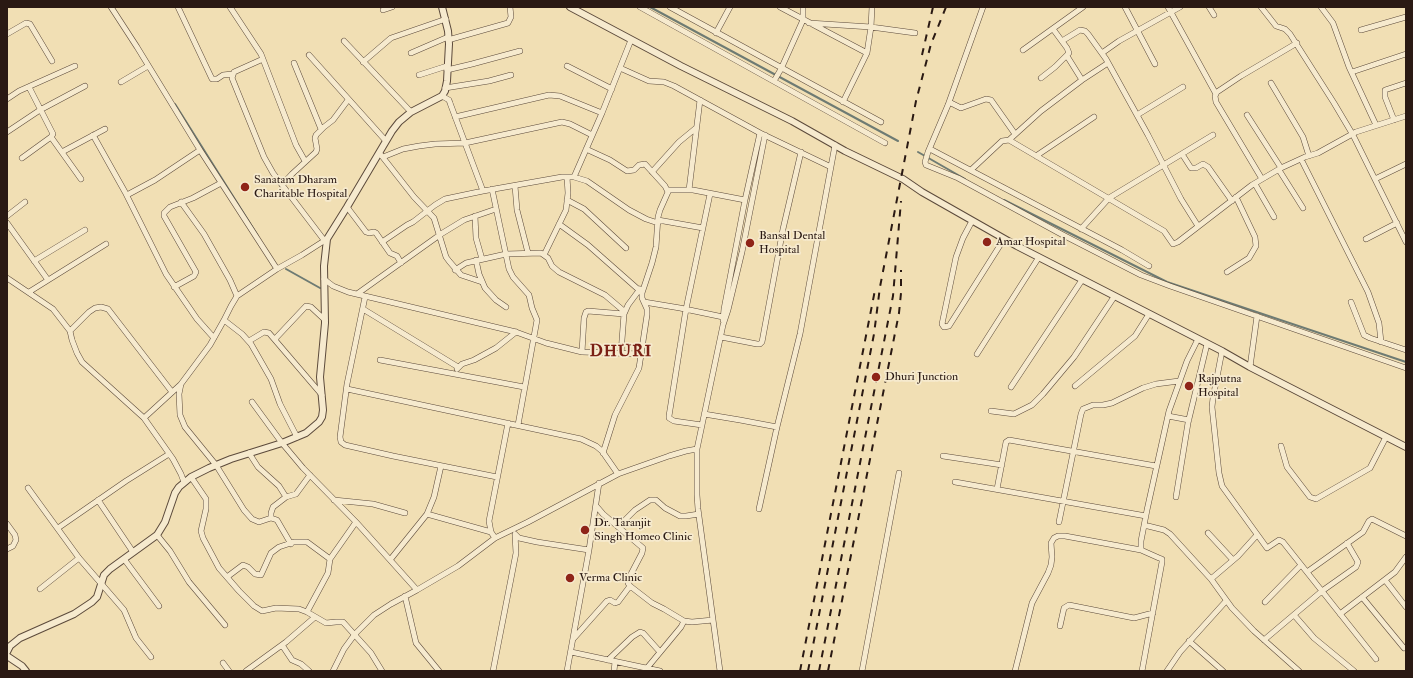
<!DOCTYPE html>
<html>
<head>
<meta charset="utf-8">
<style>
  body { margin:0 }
  #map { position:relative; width:1413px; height:678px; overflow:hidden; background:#f1dfb4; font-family:"IM FELL Double Pica",serif }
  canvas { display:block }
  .frame { position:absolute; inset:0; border:8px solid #2a1913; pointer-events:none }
</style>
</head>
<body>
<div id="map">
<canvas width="1413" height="678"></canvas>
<div class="frame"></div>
</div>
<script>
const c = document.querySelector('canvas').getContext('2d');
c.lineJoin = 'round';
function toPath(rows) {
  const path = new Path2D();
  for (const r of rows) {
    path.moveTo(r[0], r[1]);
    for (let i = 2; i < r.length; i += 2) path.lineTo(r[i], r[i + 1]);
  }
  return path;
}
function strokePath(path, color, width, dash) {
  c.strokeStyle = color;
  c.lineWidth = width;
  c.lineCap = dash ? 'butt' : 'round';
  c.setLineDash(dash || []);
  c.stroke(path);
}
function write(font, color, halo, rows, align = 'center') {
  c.font = font + ' "IM FELL Double Pica",serif';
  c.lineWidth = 3.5;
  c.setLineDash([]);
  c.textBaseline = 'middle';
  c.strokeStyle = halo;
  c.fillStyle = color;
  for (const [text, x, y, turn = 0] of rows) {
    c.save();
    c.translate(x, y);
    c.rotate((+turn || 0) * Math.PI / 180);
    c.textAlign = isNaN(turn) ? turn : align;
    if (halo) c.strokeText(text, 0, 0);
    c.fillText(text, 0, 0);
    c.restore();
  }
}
strokePath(toPath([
  [650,7,898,141],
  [175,104,258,236],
  [918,152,965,179],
  [1004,200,1167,282,1406,362],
  [286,269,320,288]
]), '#6e7b73', 2);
const minor = toPath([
  [111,7,137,47,200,150,277,269],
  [178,7,212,79,217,79,223,75,232,74],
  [230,7,261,54,296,145,305,161],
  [640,7,885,143],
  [670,7,881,122],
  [780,7,867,53],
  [983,7,948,105,928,152,925,162,926,165,958,178,1063,235,1141,275,1170,286,1406,368],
  [1125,7,1155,64],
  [1168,7,1216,94],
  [1209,7,1214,15],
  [1261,7,1276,26,1285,29,1290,34,1334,103,1353,135,1406,242],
  [1321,7,1333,23,1349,67,1376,125],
  [383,10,392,7],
  [809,23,871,27,915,33],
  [1361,30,1406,17],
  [716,33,730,7],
  [7,34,26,23,30,24,52,61],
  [448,40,508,23,511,17,510,7],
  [344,41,411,112],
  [1062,41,1080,30,1085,31,1088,34,1106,59,1148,135,1181,199,1198,226],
  [1023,50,1083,7],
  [411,53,448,37],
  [1102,53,1119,41,1180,7],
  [309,55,386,141],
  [1067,56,1082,80],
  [263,59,234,72,232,78,264,157,273,173,324,240],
  [363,62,391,38,446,19],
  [294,63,321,129],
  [567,66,612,89],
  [620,68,649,81,664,82,674,86,760,133,831,167],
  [447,70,472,64,520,51],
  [1352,72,1406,54],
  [419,75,447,66],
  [1041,78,1055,67,1069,53,1067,48,1053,29],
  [774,81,781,69,803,20,803,7],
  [121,82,148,66],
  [1271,83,1303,137,1309,156],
  [445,88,489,81,511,75],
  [442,96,449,100,450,103,483,191],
  [7,99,19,91,75,66],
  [843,102,867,53,871,27,872,7],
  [949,102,961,108,986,99,991,100,1015,134],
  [1137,115,1183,87],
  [1247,115,1281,168],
  [455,117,549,95,560,96,602,113],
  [1394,120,1385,97,1385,90,1406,83],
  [7,132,40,110,85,86],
  [93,135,125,192,166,274,197,319,214,338],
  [51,137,81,179],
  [1009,140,1041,111,1082,80,1108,63],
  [586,149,610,160,627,171,634,170,639,165,645,164,665,186,668,192,660,210,658,217,656,247,652,263,642,293,642,298,647,309,647,315,639,368,615,415,603,453],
  [930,149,1122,250,1149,266],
  [62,152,105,129],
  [1182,154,1191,168,1196,168,1203,164,1208,167,1232,201],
  [381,155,414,197,434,218,446,257,449,261,461,275,482,282],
  [1036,156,1094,117],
  [383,157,403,149,419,146,435,144,465,143,562,122,570,124,592,135],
  [22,158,51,137,53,134,29,87],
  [1301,159,1368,292,1379,323,1381,342],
  [971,170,1002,141,1009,140,1164,231,1173,244,1178,242,1252,185,1281,168,1305,157,1318,153,1356,132,1406,116],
  [1279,170,1303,208],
  [652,172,679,142,696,128],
  [574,177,602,113,631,40],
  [1262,179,1216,102,1215,96,1217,92,1241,76,1297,43],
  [1375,179,1406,164],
  [1255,184,1274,217],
  [282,185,292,174,316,152,317,149,315,138,316,135,324,127,333,120,348,100],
  [515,186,517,210,528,253],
  [492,189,509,269,513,277,529,295,532,308,537,320,518,425],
  [668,190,693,190,745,200],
  [689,190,700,100],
  [127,195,155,180,200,150],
  [567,200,584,209,626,248],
  [181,202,204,234,230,280,237,296],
  [347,207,366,232,369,233,374,232,376,233,390,253,397,256,401,263],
  [7,216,25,202],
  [475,216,476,238,482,259],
  [658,220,703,228],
  [972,221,963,238,956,257,942,324,944,327,949,326,1004,239],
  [7,223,48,280],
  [559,224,588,245,639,290],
  [1081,229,1109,198,1213,135],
  [1366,239,1397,223],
  [382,242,407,225,413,222,435,205,445,199,483,191,562,177,574,177,587,181,629,210,646,219,658,223],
  [544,255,566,210,568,193,567,177],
  [476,260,479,274,485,288,496,300,506,307],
  [34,261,85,230],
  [455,270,466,263,506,254,541,253,548,258,552,266,559,272,605,295,625,312],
  [1227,272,1249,258,1256,246,1255,237,1236,197],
  [7,278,53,309,70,331,72,340,77,353,82,362,144,418,173,459,181,474,184,482],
  [324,279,333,286,348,292,516,332,546,343,582,352,642,354],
  [174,287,194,276,196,272,164,216,164,213,170,207,193,198,221,183],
  [29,292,106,244],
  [357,294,441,234,464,220,496,209],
  [365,297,347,384,340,437,341,442,345,445,393,456,497,477],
  [644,302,680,308,723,317],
  [1351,302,1364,335,1370,338,1406,350],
  [363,309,458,367],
  [224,320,242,334,251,344,271,379,280,404,297,437],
  [723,320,724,309,745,200,760,133],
  [70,331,89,312,95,308,101,307,108,309,172,392],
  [721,337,757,344,760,344,762,342,783,229,801,152],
  [275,339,306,306,311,307,325,320],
  [249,341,264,332,269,333,322,395],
  [1222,351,1213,398,1212,407,1219,473,1222,486,1267,548,1279,540,1283,542,1376,659],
  [582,352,584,318,586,312,588,311,624,314],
  [621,353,624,314,628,305,640,289],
  [977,354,1039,257],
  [380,360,524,387],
  [1250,367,1257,316],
  [457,369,462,364,474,360,496,348,516,332],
  [1075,386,1135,336,1149,314],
  [1011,387,1082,280],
  [347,389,581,439,596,446,602,451,618,474],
  [252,402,282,443,303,468,356,522,417,590],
  [991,411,1014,414,1032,405,1043,394,1074,357,1114,297],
  [704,414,740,420,777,427,800,334,835,145],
  [1168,416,1189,420],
  [144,418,180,385],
  [702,425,674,421,669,418,669,416,686,309,710,194],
  [1281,446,1287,467,1310,497,1316,499,1370,468,1386,437],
  [249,453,258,467,279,486,286,497],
  [943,456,1002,465],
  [191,477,206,499,206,509,201,531,203,538,219,568,239,591,254,606,262,611,276,608,299,609,307,612,326,623,336,622,343,622,371,653,382,671],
  [955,482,1146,516],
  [28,488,79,558,124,610,136,638,151,657],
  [997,489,1006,442,1009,440,1156,466],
  [1176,497,1188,423,1207,344],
  [98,500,133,552],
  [334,500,373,504,405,513],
  [597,507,603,514,643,548,642,553,630,576,628,583,630,586,652,603,664,609,684,621,692,622,713,620],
  [759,509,777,427],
  [427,514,491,532],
  [271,518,271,513,273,507,286,497,296,494,310,475],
  [1059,522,1081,414,1083,409,1093,405,1103,405,1112,403,1143,388,1156,384,1179,381],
  [7,524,15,535,16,540,13,546,7,549],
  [1144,525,1164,530,1170,534,1211,579,1232,608,1254,631,1299,671],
  [618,527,635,510,650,500,656,500,665,508,680,516,686,516,699,514],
  [58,528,126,481,169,454],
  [1208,533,1233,560],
  [515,534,519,538,537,542,589,550],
  [157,535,170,551,189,582,225,625],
  [495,538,491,532,489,521,508,423],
  [291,544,277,520,271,518,259,522,252,519,244,510,216,465,185,427,180,415,179,394,181,384,210,345,224,320,231,306,237,296,277,269,302,255,327,239],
  [124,559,159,606],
  [390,560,427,514,434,497,441,466],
  [1307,572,1363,532,1369,521,1372,519,1406,536],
  [227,577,243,565,248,567,255,574,261,575,271,553,279,547,294,542,307,542,330,559],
  [1211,579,1238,556,1257,535],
  [1385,580,1406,607],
  [40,589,79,558],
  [405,596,416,643,439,671],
  [1362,597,1404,648],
  [1265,602,1301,565],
  [307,612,328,573,330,559,356,522],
  [1340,614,1395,572,1406,557],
  [1294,615,1314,638,1354,671],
  [1060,626,1064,608,1069,605,1134,618,1153,613],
  [574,638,607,601,610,600,615,603,618,602,630,586],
  [1264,640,1322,591,1356,567,1358,562,1347,543],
  [1189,641,1223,671],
  [282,645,292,660,301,664,309,671],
  [571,652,660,671],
  [608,660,632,637,640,632,643,633,660,652],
  [223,663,229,671],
  [647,668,681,627,684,621],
  [246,671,286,642,315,617],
  [333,671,344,649,355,634,374,615,391,604,417,590,458,566,495,538,528,522,618,474,669,456,686,451,697,449],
  [493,671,516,553,515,535],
  [567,671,589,550,599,483],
  [614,671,615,662],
  [720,671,698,509,697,495,697,449,723,325,728,310,742,252,765,135],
  [862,671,899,473],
  [1015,671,1032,603,1048,573,1051,565,1052,557,1051,543,1054,538,1058,536,1065,536,1141,550],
  [1142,671,1162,562,1162,559,1159,558,1141,550,1141,541,1147,510,1169,411,1187,361,1198,339],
  [1167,671,1180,652,1226,601]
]);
const tertiary = toPath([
  [570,7,681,66,792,121,845,151,903,179,922,192,1017,246,1222,351,1250,367,1406,447],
  [7,652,10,646,20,638,74,614,92,602,97,597,104,575,110,569,157,535,165,522,175,493,179,487,191,477,209,468,231,459,282,443,306,433,319,422,322,417,323,410,320,377,325,323,324,266,327,239,347,207,392,131,399,122,411,112,442,96,445,91,447,81,449,44,448,31,442,7],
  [7,656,22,666,26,671]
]);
strokePath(minor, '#5c4a3b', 6);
strokePath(tertiary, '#5c4a3b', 8);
strokePath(minor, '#f6eace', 5);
strokePath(tertiary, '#f6eace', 6);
strokePath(toPath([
  [922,55,933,7],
  [800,671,875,290],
  [808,671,874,334,880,287,916,101,931,44,946,7],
  [819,671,893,296,901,201],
  [828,671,899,313,901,293,901,270]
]), '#2a1913', 2, [7, 7]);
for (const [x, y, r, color] of [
  [245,187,5,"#8f2418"],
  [987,242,5,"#8f2418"],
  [750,243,5,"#8f2418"],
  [876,377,5,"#8f2418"],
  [1189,386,5,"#8f2418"],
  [585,530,5,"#8f2418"],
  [570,578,5,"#8f2418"]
]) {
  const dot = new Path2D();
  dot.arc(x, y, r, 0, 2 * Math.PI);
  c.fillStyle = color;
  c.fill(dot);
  strokePath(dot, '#f6eace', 1.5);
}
write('12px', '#2a1913', '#f6eace', [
  ["Sanatam Dharam",254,180],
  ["Charitable Hospital",254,194],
  ["Bansal Dental",759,236],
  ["Hospital",759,250],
  ["Amar Hospital",996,242],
  ["Dhuri Junction",885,377],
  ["Rajputna",1198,379],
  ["Hospital",1198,393],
  ["Dr. Taranjit",594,523],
  ["Singh Homeo Clinic",594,537],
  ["Verma Clinic",579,578]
], 'left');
c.letterSpacing = '1px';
write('bold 16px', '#7a1f14', '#f6eace', [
  ["DHURI",621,353]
]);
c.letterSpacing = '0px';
</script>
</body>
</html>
